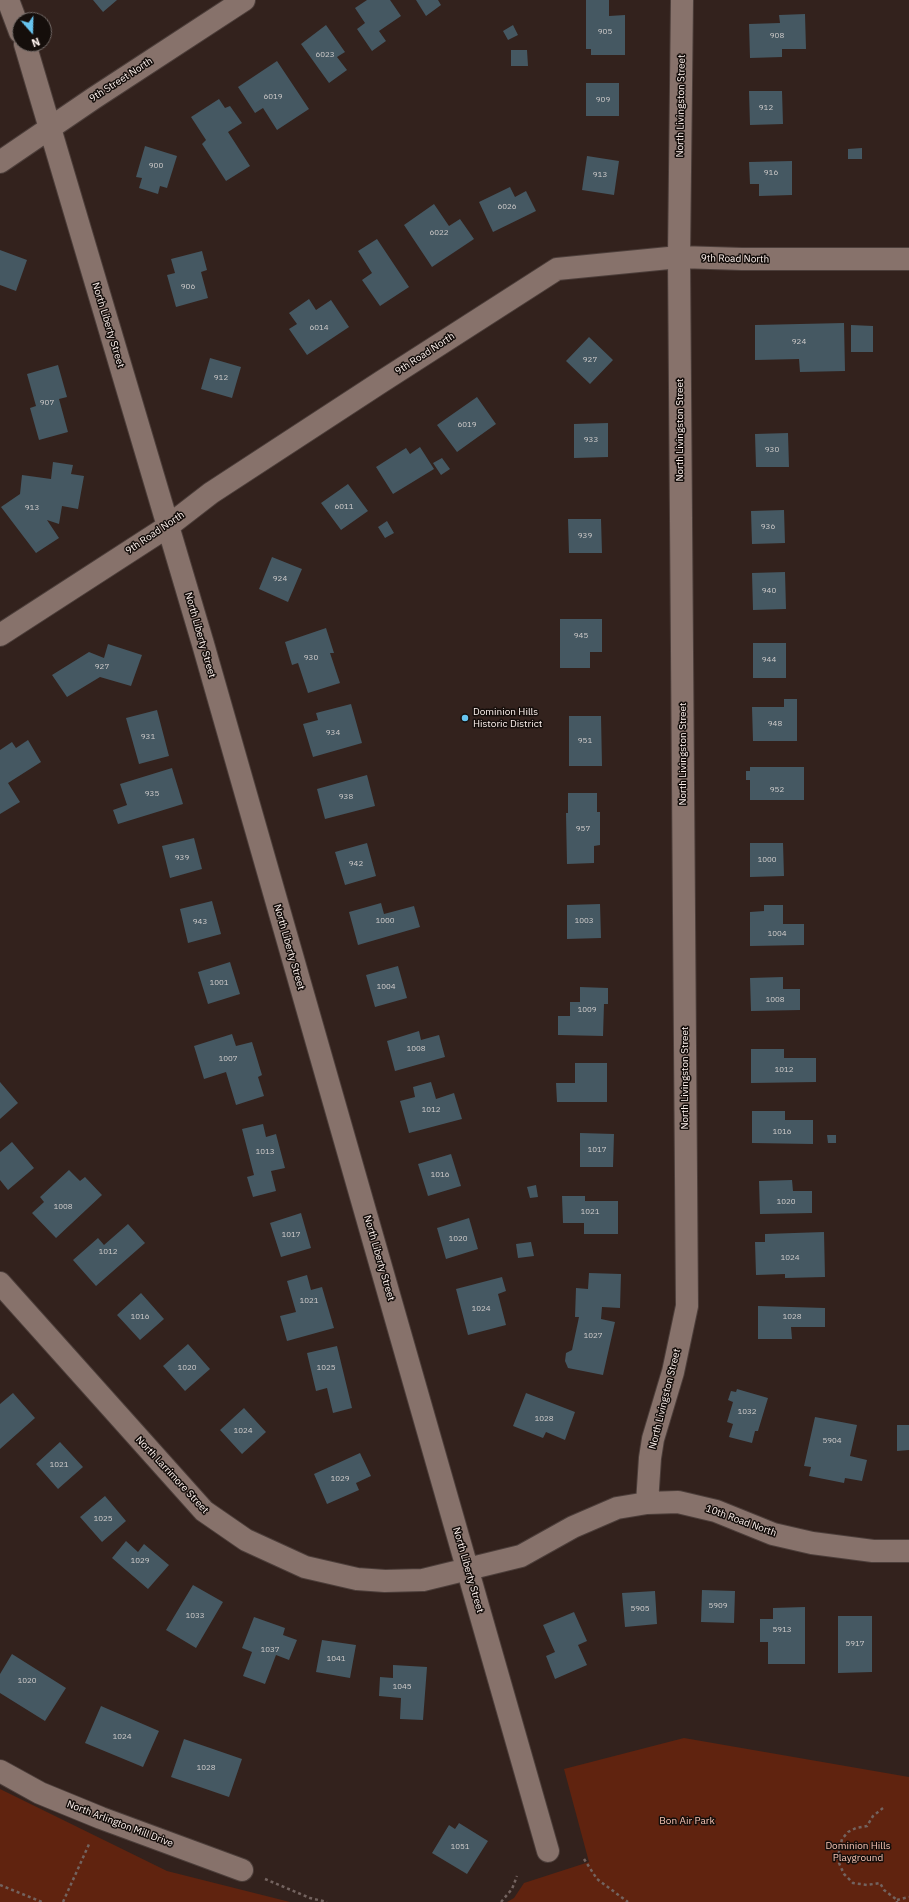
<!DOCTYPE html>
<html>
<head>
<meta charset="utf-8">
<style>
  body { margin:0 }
  #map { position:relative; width:909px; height:1902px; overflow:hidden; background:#33221d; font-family:"IBM Plex Sans",sans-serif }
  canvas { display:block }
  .north { position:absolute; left:12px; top:12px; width:40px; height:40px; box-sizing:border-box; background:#150e0b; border:1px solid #726966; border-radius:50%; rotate:160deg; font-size:11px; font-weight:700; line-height:16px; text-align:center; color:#fef2ee }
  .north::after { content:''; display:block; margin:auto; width:14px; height:18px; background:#67c4ef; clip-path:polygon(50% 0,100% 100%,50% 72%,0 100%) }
</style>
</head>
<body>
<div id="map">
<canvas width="909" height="1902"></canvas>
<div class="north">N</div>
</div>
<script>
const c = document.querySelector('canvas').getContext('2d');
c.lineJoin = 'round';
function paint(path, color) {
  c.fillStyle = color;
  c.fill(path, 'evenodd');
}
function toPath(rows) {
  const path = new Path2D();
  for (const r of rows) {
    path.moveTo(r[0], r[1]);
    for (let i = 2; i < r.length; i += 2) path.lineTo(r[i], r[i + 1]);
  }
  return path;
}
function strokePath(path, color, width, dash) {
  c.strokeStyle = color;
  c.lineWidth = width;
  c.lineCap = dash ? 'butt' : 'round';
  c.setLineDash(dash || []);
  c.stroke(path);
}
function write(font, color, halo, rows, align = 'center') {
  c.font = font + ' "IBM Plex Sans",sans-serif';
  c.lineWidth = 3;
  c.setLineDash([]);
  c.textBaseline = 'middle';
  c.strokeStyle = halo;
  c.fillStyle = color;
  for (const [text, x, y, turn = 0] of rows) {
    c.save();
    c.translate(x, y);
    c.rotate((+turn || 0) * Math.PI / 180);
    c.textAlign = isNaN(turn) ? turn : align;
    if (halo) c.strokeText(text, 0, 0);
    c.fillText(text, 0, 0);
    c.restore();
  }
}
paint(toPath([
  [684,1738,909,1777,909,1902,507,1902,514,1898,524,1883,589,1862,564,1769],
  [0,1789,167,1871,290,1902,0,1902]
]), '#60230f');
paint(toPath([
  [93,0,117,0,103,12],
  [367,0,390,0,401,16,379,31,386,41,372,51,357,29,365,23,355,8],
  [416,0,438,0,441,5,426,16],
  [586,0,609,0,609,16,625,15,625,55,591,55,591,49,586,49],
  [805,14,806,49,782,49,782,57,750,58,749,24,780,23,779,15],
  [326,25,345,52,337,57,347,70,329,83,301,44],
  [513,25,518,35,508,40,503,31],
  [511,50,527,50,528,66,511,66],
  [277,61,309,109,277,130,263,108,255,113,238,87],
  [586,83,619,83,619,116,586,116],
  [749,91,782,91,783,124,750,125],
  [219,99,225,108,230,106,242,123,228,132,250,166,226,181,202,144,206,140,191,117],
  [145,146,177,156,167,188,160,186,158,194,139,188,142,178,136,177],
  [862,148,862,159,848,159,848,149],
  [587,156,619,161,614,195,582,190],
  [792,161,792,195,759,196,759,184,750,184,749,162],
  [510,187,515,197,526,191,536,211,493,232,479,202],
  [434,204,449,226,460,219,474,239,432,267,404,225],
  [377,239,409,287,380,306,362,280,372,273,358,251],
  [0,250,27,260,16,291,0,285],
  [202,251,207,270,201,272,208,298,176,307,167,275,175,273,171,259],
  [309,299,316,310,331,300,349,327,307,355,289,329,297,324,289,313],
  [844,323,845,371,800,372,799,359,755,360,755,325],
  [851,325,873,326,873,352,851,352],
  [589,337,613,360,590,384,566,361],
  [210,358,241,367,232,398,201,389],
  [58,365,67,397,59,399,68,432,39,440,30,408,36,406,27,374],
  [477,397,496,424,457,452,437,425],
  [608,423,608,457,574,458,574,424],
  [788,433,789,467,756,467,755,434],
  [420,447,434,469,393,494,376,467,406,448,410,454],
  [442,458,450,469,441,475,433,463],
  [53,462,73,465,71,474,84,476,78,509,62,506,59,524,47,520,59,538,36,553,1,507,20,494,22,475,51,479],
  [348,484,368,511,341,530,321,503],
  [784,510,785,543,752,544,751,511],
  [568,519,601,519,602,553,569,553],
  [387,521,394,533,385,538,378,527],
  [272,557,302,569,288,602,259,589],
  [785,572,786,609,753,610,752,573],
  [560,619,602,619,602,652,590,652,590,668,560,668],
  [326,628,334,653,330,653,340,683,308,693,298,663,292,665,285,642],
  [753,643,786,643,786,678,753,678],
  [108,644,142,655,131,686,100,677,67,697,52,675,89,652,104,658],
  [784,699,797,699,797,741,753,741,752,707,784,707],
  [351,704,362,743,313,757,303,724,318,720,316,713],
  [157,710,169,756,139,764,126,718],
  [569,716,601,716,602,766,569,766],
  [28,740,41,762,8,783,20,802,0,814,0,750,12,742,16,748],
  [750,767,804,767,804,800,750,800,750,780,746,780,746,771,750,771],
  [172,768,183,804,118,824,113,810,127,805,120,784],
  [367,775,375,806,325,819,317,789],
  [568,793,597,793,597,812,600,812,600,845,594,846,594,863,567,864,566,813,568,813],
  [194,838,202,869,170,878,162,846],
  [367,843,376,876,345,885,335,852],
  [750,843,783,843,784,876,750,877],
  [212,901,221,934,188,943,180,909],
  [381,903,384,914,414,906,420,927,358,945,349,912],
  [600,904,601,938,567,939,567,905],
  [764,905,783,905,783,924,804,924,804,945,750,946,750,912,764,911],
  [230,962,240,994,208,1004,198,972],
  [398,966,407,998,375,1007,366,975],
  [783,977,783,989,800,989,800,1010,751,1011,750,978],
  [580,987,608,988,608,1004,604,1004,603,1036,558,1035,558,1016,570,1016,570,1002,580,1002],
  [419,1031,421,1040,439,1035,445,1057,395,1071,387,1041],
  [232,1034,236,1046,252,1042,262,1075,258,1077,264,1096,236,1105,226,1072,204,1079,194,1046],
  [751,1049,784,1049,784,1058,816,1058,816,1082,751,1083],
  [575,1063,607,1063,607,1102,557,1102,556,1083,575,1083],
  [0,1082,18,1103,0,1119],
  [431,1082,436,1099,454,1093,462,1119,409,1133,400,1101,415,1097,413,1087],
  [752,1111,785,1111,785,1120,813,1120,813,1144,752,1143],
  [263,1124,266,1137,276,1134,285,1168,271,1171,276,1191,253,1197,247,1177,254,1175,242,1129],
  [580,1133,614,1134,613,1167,580,1167],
  [827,1135,836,1135,836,1143,828,1143],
  [12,1142,34,1168,8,1190,0,1180,0,1152],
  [451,1154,461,1186,428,1196,418,1164],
  [69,1170,80,1181,85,1177,102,1195,56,1238,32,1213,44,1202,40,1197],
  [792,1180,793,1191,812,1191,812,1213,760,1214,759,1181],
  [536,1185,538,1197,530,1198,527,1187],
  [562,1196,585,1196,585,1201,618,1201,618,1234,584,1234,584,1223,563,1223],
  [301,1213,311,1248,281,1257,270,1223],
  [469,1218,478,1249,446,1259,437,1228],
  [128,1224,145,1243,96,1286,73,1260,98,1238,104,1245],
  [824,1232,825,1277,785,1278,785,1274,756,1275,755,1242,765,1242,765,1234],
  [531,1242,534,1256,518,1258,516,1244],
  [589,1273,621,1274,620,1308,602,1307,601,1319,615,1322,603,1375,568,1368,565,1361,566,1353,572,1350,579,1317,575,1317,576,1288,588,1289],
  [307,1275,311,1290,322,1287,334,1328,287,1341,280,1316,296,1312,287,1281],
  [502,1277,506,1291,498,1294,506,1325,468,1335,456,1289],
  [141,1293,164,1319,140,1340,117,1315],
  [758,1306,825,1308,825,1327,791,1327,792,1339,758,1339],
  [188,1344,210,1369,185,1391,163,1366],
  [337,1346,352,1408,333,1413,327,1388,316,1391,307,1353],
  [737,1389,768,1398,758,1431,755,1431,752,1443,729,1437,733,1424,727,1422,733,1402,728,1400,731,1391,736,1392],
  [13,1393,35,1418,0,1449,0,1404],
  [526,1393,575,1412,565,1440,546,1432,543,1438,513,1426],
  [244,1408,266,1432,242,1454,220,1430],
  [815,1417,857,1425,850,1456,867,1460,862,1481,845,1478,844,1483,809,1476,811,1467,804,1466],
  [897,1425,909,1425,909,1450,897,1451],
  [60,1442,83,1467,58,1489,36,1464],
  [360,1453,371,1476,356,1483,359,1490,327,1504,314,1474],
  [105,1496,126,1521,102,1542,80,1517],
  [126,1541,138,1552,144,1544,169,1565,148,1589,112,1558],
  [193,1585,223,1602,196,1648,166,1630],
  [702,1590,735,1591,734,1623,701,1622],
  [655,1591,657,1624,625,1627,622,1593],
  [805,1607,805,1664,768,1664,768,1642,760,1642,760,1619,773,1619,773,1608],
  [574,1612,587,1641,578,1645,587,1665,555,1679,546,1656,555,1652,543,1625],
  [838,1616,872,1616,872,1672,838,1673],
  [254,1617,285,1628,283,1635,297,1640,289,1660,276,1655,265,1684,243,1676,252,1652,242,1648],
  [322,1640,356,1645,350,1678,316,1672],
  [12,1654,66,1688,45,1721,0,1693,0,1674],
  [393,1665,427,1667,423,1720,400,1719,401,1698,379,1696,380,1677,393,1678],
  [101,1706,159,1731,143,1767,85,1743],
  [184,1739,242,1759,229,1797,171,1777],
  [459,1823,488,1841,467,1874,432,1853,449,1825,455,1829]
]), '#455862');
const minor = toPath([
  [8,0,20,32],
  [25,44,203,644,548,1851],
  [0,162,94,98,244,0],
  [0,635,167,527,211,493,381,382,557,269,679,257,742,259,909,259],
  [0,1283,204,1511,246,1540,305,1567,357,1579,385,1581,423,1580,521,1556,573,1527,617,1508,647,1503,678,1502,716,1511,773,1534,812,1543,873,1551,909,1551],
  [647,1503,650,1458,653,1439,673,1372,687,1306,679,257,682,0],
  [0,1771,40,1793,101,1818,242,1870]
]);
strokePath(minor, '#4c3e3a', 24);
strokePath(toPath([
  [883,1808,873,1816,867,1826,856,1828,848,1832,842,1839,838,1856,839,1863,844,1874,853,1883,867,1885,880,1883,884,1890,897,1900,897,1902],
  [584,1859,597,1879,628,1902],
  [265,1879,310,1898,327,1902],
  [0,1885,42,1902],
  [897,1900,909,1897],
  [63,1902,90,1842],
  [501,1902,512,1889,517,1876]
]), '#73635f', 2.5, [3, 3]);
strokePath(minor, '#87726b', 22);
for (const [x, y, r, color] of [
  [465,718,4,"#67c4ef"]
]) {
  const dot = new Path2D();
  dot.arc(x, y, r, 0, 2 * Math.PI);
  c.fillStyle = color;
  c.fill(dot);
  strokePath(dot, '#150e0b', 1.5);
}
write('8px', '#d0cccb', null, [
  ["905",605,32],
  ["908",777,36],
  ["6023",325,55],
  ["6019",273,97],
  ["909",603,100],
  ["912",766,108],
  ["900",156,166],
  ["916",771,173],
  ["913",600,175],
  ["6026",507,207],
  ["6022",439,233],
  ["906",188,287],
  ["6014",319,328],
  ["924",799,342],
  ["927",590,360],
  ["912",221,378],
  ["907",47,403],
  ["6019",467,425],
  ["933",591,440],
  ["930",772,450],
  ["6011",344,507],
  ["913",32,508],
  ["936",768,527],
  ["939",585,536],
  ["924",280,579],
  ["940",769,591],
  ["945",581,636],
  ["930",311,658],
  ["944",769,660],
  ["927",102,667],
  ["948",775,724],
  ["934",333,733],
  ["931",148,737],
  ["951",585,741],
  ["952",777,790],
  ["935",152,794],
  ["938",346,797],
  ["957",583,829],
  ["939",182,858],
  ["1000",767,860],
  ["942",356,864],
  ["1000",385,921],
  ["1003",584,921],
  ["943",200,922],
  ["1004",777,934],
  ["1001",219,983],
  ["1004",386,987],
  ["1008",775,1000],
  ["1009",587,1010],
  ["1008",416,1049],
  ["1007",228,1059],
  ["1012",784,1070],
  ["1012",431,1110],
  ["1016",782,1132],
  ["1017",597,1150],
  ["1013",265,1152],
  ["1016",440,1175],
  ["1020",786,1202],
  ["1008",63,1207],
  ["1021",590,1212],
  ["1017",291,1235],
  ["1020",458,1239],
  ["1012",108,1252],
  ["1024",790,1258],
  ["1021",309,1301],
  ["1024",481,1309],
  ["1016",140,1317],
  ["1028",792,1317],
  ["1027",593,1336],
  ["1020",187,1368],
  ["1025",326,1368],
  ["1032",747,1412],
  ["1028",544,1419],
  ["1024",243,1431],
  ["5904",832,1441],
  ["1021",59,1465],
  ["1029",340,1479],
  ["1025",103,1519],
  ["1029",140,1561],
  ["5909",718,1606],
  ["5905",640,1609],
  ["1033",195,1616],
  ["5913",782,1630],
  ["5917",855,1644],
  ["1037",270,1650],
  ["1041",336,1659],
  ["1020",27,1681],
  ["1045",402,1687],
  ["1024",122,1737],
  ["1028",206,1768],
  ["1051",460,1847]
]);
write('10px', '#fef2ee', '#150e0b', [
  ["9th Street North",121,80,-33],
  ["North Livingston Street",681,106,-89],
  ["9th Road North",735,259,1],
  ["North Liberty Street",108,325,73],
  ["9th Road North",425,354,-33],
  ["North Livingston Street",680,430,-90],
  ["9th Road North",155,533,-34],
  ["North Liberty Street",200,635,74],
  ["North Livingston Street",683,754,-90],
  ["North Liberty Street",289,947,74],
  ["North Livingston Street",685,1078,-90],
  ["North Liberty Street",379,1258,74],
  ["North Livingston Street",665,1399,-76],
  ["North Larrimore Street",172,1475,47],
  ["10th Road North",741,1521,20],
  ["North Liberty Street",468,1570,74],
  ["North Arlington Mill Drive",120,1824,21]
]);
write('10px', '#fef2ee', '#150e0b', [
  ["Dominion Hills",473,712],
  ["Historic District",473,724]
], 'left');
write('10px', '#f5c3b3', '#150e0b', [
  ["Bon Air Park",687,1821],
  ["Dominion Hills",858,1846],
  ["Playground",858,1858]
]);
</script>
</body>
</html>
